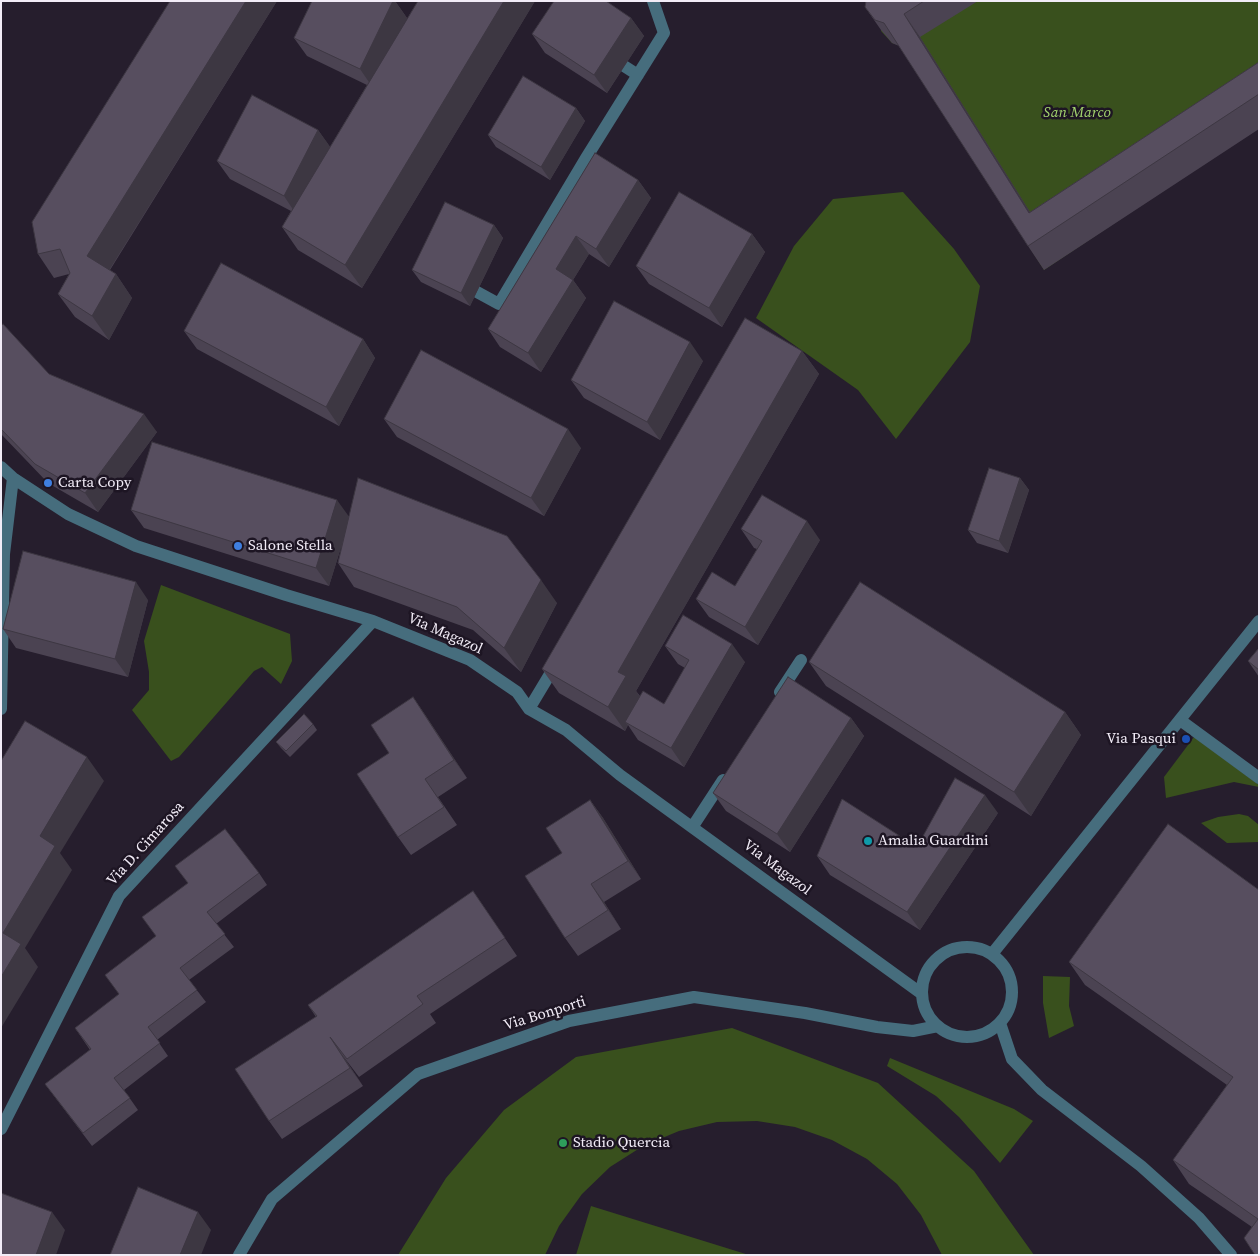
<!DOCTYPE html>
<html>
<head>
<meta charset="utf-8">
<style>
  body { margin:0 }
  #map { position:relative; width:1260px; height:1256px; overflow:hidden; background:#261e2d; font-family:"Source Serif 4",serif }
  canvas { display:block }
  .frame { position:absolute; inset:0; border:2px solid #f2ecf7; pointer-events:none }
</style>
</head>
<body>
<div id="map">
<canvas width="1260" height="1256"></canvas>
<div class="frame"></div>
</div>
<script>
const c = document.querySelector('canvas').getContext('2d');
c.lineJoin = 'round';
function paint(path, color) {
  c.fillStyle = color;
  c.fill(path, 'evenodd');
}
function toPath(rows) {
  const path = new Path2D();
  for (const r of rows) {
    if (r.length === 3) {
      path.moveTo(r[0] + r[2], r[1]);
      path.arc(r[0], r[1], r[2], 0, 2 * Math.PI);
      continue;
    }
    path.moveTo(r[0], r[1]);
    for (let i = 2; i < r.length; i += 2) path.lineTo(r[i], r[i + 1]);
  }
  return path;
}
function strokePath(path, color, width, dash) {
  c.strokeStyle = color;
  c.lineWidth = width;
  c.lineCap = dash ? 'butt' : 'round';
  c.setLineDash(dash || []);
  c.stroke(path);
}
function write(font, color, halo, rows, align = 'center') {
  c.font = font + ' "Source Serif 4",serif';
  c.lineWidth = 5;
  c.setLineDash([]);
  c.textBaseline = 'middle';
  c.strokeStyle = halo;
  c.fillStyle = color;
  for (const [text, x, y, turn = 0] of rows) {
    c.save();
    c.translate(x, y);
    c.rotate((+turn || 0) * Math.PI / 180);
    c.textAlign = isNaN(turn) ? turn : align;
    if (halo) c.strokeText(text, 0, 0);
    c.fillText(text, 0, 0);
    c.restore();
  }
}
paint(toPath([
  [925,1,1259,1,1259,127,1044,270,901,46,892,43,881,31,883,18],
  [903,192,954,249,980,286,970,342,896,439,858,390,756,318,794,246,833,199],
  [161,585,290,634,292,661,281,684,262,667,254,671,179,757,171,761,132,710,149,690,149,672,144,641],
  [1194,737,1259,785,1259,787,1234,782,1166,798,1164,777],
  [1239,814,1248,816,1259,825,1259,842,1227,843,1201,823,1218,817],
  [1043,976,1070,977,1069,1006,1074,1026,1049,1038,1043,1003],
  [732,1028,878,1083,974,1171,1034,1255,942,1255,921,1215,897,1184,867,1159,832,1140,795,1127,757,1121,717,1122,679,1131,643,1146,610,1167,582,1194,559,1226,545,1255,398,1255,446,1178,504,1110,576,1057],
  [890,1058,1014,1109,1033,1121,1000,1163,959,1117,936,1096,887,1066],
  [591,1206,749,1255,576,1255]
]), '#39501d');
strokePath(toPath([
  [624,66,638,75],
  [477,292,499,304,586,158,664,33,653,1],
  [1,467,13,478,68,514,136,546,286,595,373,621,470,660,517,692,529,709,566,730,620,775,922,994],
  [780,692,801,660],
  [1,709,4,554,13,478],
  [529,709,556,664],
  [1180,720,1259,778],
  [693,826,723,780],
  [967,992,45],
  [992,954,1259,621],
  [1000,1023,1012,1059,1042,1090,1141,1166,1199,1218,1231,1255],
  [1,1129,119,896,373,621],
  [239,1255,272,1199,418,1074,569,1021,694,997,805,1013,877,1027,913,1031,938,1026]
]), '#466d7d', 12);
paint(toPath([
  [170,1,277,1,110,270,116,274,132,298,109,340,75,317,58,294,69,274,54,278,38,254],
  [312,1,395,1,407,18,402,27,418,1,535,1,362,288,298,250,282,227,291,211,230,179,217,161,318,130,330,147,367,85,307,56,294,38],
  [866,1,978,1,920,37,1030,212,1259,62,1259,129,1044,270,1028,246,899,46,892,43,881,30,865,7],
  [631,18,644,36,607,93,545,53,532,34],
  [576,108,585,121,550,180,496,147,488,135],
  [595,153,638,180,651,198,609,267,589,254,573,280,586,298,541,372,500,347,488,329],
  [494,225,503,238,470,306,421,282,412,270],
  [752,234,765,252,722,327,649,284,636,266],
  [1,326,49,374,157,432,98,512,48,483,1,434],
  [184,331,363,339,375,358,339,426,197,349],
  [802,351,819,374,636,691,640,696,664,704,685,668,678,664,665,646,745,662,684,767,638,740,628,725,625,731,559,693,542,669],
  [703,361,660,440,584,398,571,380],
  [384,419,581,448,544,516,397,437],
  [1020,478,1029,490,1008,553,977,543,968,530],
  [131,510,349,516,557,603,521,672,473,630,354,587,338,563,342,544,329,586,144,528],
  [741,529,820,540,758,645,709,617,696,599,735,586,757,549,754,548],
  [148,600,128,677,16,648,3,629],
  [1259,648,1259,677,1248,661],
  [809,662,1065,712,1081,735,1031,816,826,686],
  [413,697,467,778,438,797,457,825,411,855,398,837,389,753],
  [851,718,864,736,790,852,726,811,713,793],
  [313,724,317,730,290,757,281,748,276,742],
  [590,800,603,818,641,879,604,902,621,929,578,956,565,938,562,853],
  [998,813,920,930,830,875,817,856,917,847],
  [175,866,259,873,267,885,216,924,234,947,189,980,206,1002,157,1040,168,1056,124,1090,138,1110,92,1146,45,1084,90,1050,75,1028,119,995,156,936,188,883],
  [1259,890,1259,1255,1252,1227,1189,1184,1173,1160,1227,1085,1085,985,1069,962],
  [473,891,517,956,430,1014,436,1023,359,1077,343,1056,363,1086,282,1139,269,1121,316,1017,308,1005]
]), '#4b4352');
paint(toPath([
  [246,1,277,1,103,280,87,256],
  [393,1,395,1,407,18,373,88,360,69],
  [504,1,535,1,362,288,345,265],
  [904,14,920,37,1045,236,1029,213],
  [631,18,644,36,607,93,594,75],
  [576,108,585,121,550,180,541,167],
  [318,130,331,148,296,214,284,196],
  [638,180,651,198,609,267,596,249],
  [494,225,503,238,470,306,461,293],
  [752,234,765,252,722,327,709,308],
  [576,236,589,254,573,280,586,298,541,372,528,353,556,269],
  [116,274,132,298,109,340,92,316],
  [363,339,375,358,339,426,326,407],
  [690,342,703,361,660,440,647,422],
  [802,351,819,374,636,691,642,700,625,722,628,725,625,731,608,707,618,672],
  [144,414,157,432,98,512,85,493],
  [568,429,581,448,544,516,531,498],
  [1020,478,1029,490,1008,553,999,541],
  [337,500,350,518,329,586,316,568],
  [807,521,820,540,758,645,745,627],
  [541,580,557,603,521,672,504,648],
  [136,582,148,600,128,677,115,659],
  [732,644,745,662,684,767,671,748],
  [413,697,426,716,467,778,454,760],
  [1065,712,1081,735,1031,816,1014,792],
  [851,718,864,736,790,852,777,834],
  [87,757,104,781,60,853,72,870,25,948,38,967,1,1028,1,977,3,933,40,836],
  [985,795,998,813,920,930,907,912],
  [590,800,603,818,641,879,628,861],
  [591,884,604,902,621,929,608,910],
  [330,1037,343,1056,363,1086,350,1068],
  [52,1212,65,1230,56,1255,36,1255],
  [198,1212,211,1230,201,1255,180,1255]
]), '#3d3742');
const building = toPath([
  [170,1,246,1,87,256,116,274,92,316,58,294,70,273,60,249,38,254,32,222,170,1],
  [312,1,393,1,360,69,294,38,312,1],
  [418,1,504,1,345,265,282,227,418,1],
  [554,1,606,1,631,18,594,75,532,34,554,1],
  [866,1,924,1,904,14,1029,213,1259,62,1259,94,1028,246,884,23,875,20,865,7,866,1],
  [523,76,576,108,541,167,488,135,523,76],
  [252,95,318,130,284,196,217,161,252,95],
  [595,153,638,180,596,249,576,236,556,269,573,280,528,353,488,329,595,153],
  [679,192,752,234,709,308,636,266,679,192],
  [445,202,494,225,461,293,412,270,445,202],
  [221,263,363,339,326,407,184,331,221,263],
  [614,301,690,342,647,422,571,380,614,301],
  [745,318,802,351,618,672,626,676,608,707,542,669,745,318],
  [3,324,49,374,144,414,85,493,35,464,1,429,1,326,3,324],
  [421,350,568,429,531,498,384,419,421,350],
  [152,442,337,500,316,568,131,510,152,442],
  [989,468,1020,478,999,541,968,530,989,468],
  [358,478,507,536,541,580,504,648,457,607,338,563,358,478],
  [762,495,807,521,745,627,696,599,712,572,735,586,762,541,741,529,762,495],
  [23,551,136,582,115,659,3,629,23,551],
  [860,582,1065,712,1014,792,809,662,860,582],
  [683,615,732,644,671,748,625,722,643,691,664,704,689,660,665,646,683,615],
  [1259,648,1259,670,1248,661,1259,648],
  [788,677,851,718,777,834,713,793,788,677],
  [413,697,454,760,425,779,444,807,398,837,357,774,389,753,371,725,413,697],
  [304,714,313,724,286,751,276,742,304,714],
  [25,721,87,757,40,836,55,846,3,933,21,944,1,977,1,761,25,721],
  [955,778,985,795,907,912,817,856,842,799,917,847,955,778],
  [590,800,628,861,591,884,608,910,565,938,525,876,562,853,546,828,590,800],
  [1168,824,1259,890,1259,1255,1255,1255,1244,1238,1258,1219,1173,1160,1233,1077,1069,962,1168,824],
  [225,829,259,873,207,912,225,934,180,968,197,990,148,1027,160,1043,114,1078,130,1098,83,1133,45,1084,91,1049,75,1028,119,994,105,975,156,936,142,917,188,883,175,866,225,829],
  [473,891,505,938,417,996,423,1004,347,1059,330,1037,350,1068,269,1121,235,1069,317,1016,308,1005,473,891],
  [138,1187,198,1212,180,1255,110,1255,138,1187],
  [1,1193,52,1212,36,1255,1,1255,1,1193]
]);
paint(building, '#574e5f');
strokePath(building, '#3d3742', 1);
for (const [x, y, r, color] of [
  [48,483,5,"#3f7fe0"],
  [238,546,5,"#3f7fe0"],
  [1186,739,5,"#1a4fb4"],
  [868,841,5,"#0f9aa8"],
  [563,1143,5,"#2e9e5b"]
]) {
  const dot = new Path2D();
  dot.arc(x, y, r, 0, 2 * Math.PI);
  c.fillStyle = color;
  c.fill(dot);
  strokePath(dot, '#1d1523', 2);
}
write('italic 15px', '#a4d56e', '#1d1523', [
  ["San Marco",1077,113]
]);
write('15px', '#f2ecf7', '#1d1523', [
  ["Carta Copy",58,483],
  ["Salone Stella",248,546],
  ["Via Pasqui",1176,739,"right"],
  ["Amalia Guardini",878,841],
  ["Stadio Quercia",573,1143]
], 'left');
write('15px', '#f2ecf7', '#1d1523', [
  ["Via Magazol",445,634,24],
  ["Via D. Cimarosa",146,844,-48],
  ["Via Magazol",777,868,37],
  ["Via Bonporti",545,1014,-17]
]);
</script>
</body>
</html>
